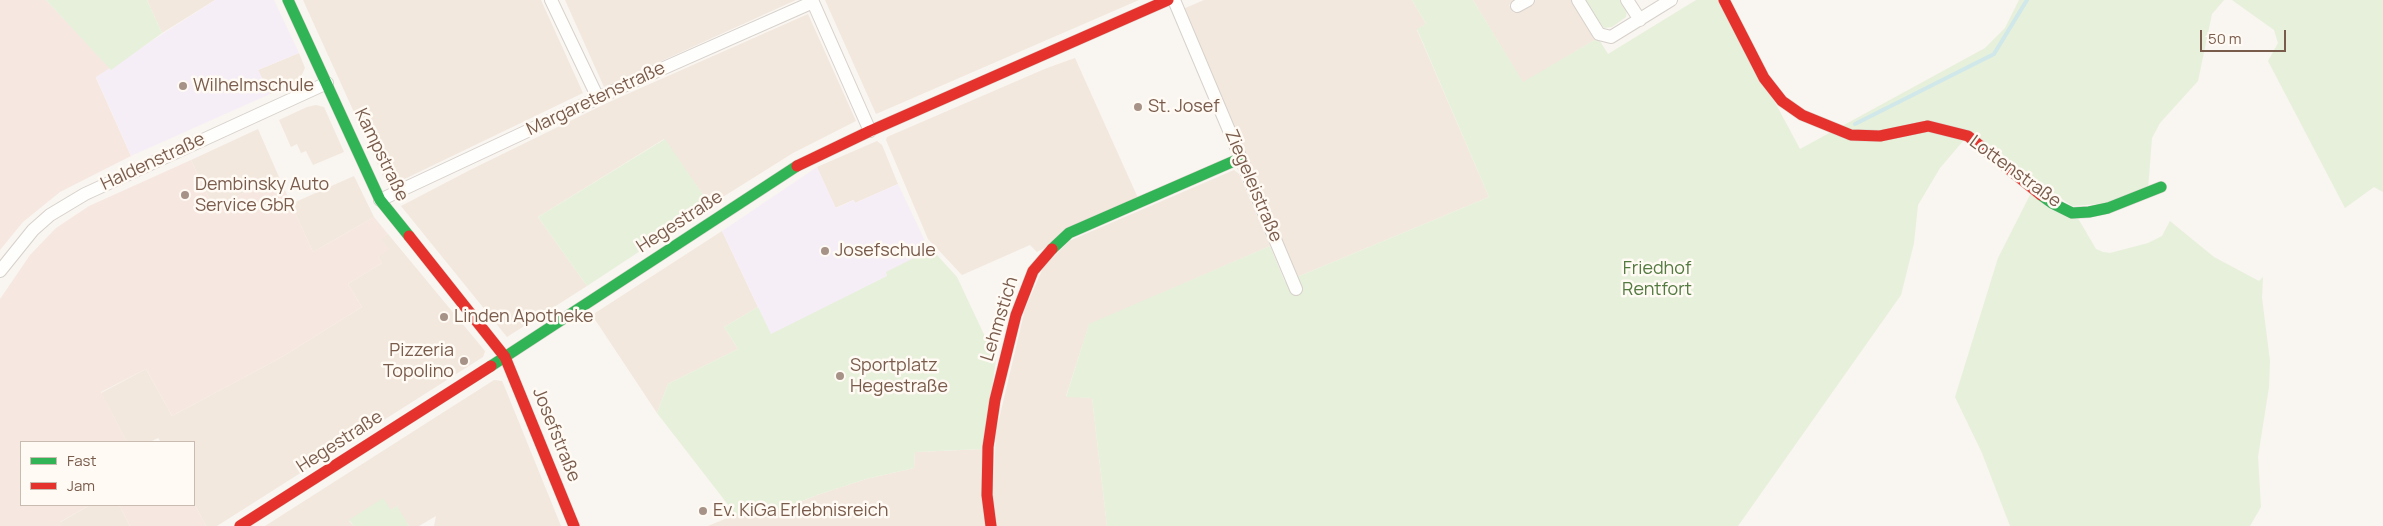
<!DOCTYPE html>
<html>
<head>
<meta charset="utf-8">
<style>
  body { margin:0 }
  #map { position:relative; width:2383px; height:526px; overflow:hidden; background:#f9f5f0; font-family:Manrope,sans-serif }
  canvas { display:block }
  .legend { position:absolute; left:20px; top:441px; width:175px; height:65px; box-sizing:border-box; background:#fffaf3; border:1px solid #cabbb1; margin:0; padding:6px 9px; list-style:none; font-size:15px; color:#7a5c4d }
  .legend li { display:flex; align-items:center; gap:10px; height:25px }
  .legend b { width:25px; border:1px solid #cabbb1 }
  .scale { position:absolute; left:2200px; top:30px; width:86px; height:22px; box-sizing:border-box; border:2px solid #7a5c4d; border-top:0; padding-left:6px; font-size:15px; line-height:18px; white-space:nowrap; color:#7a5c4d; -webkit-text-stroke:4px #fffaf3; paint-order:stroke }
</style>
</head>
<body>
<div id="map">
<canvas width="2383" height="526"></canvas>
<ul class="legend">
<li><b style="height:6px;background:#30b455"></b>Fast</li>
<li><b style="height:6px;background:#e5322d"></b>Jam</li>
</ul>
<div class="scale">50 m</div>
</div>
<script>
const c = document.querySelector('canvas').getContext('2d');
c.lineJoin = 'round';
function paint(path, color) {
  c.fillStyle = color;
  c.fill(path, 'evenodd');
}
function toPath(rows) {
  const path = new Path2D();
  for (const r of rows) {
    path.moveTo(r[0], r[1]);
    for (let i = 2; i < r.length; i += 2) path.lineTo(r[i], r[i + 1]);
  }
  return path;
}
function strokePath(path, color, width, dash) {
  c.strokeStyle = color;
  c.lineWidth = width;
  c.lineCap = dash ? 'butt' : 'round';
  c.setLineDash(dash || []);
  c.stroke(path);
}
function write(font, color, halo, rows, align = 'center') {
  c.font = font + ' Manrope,sans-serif';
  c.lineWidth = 5;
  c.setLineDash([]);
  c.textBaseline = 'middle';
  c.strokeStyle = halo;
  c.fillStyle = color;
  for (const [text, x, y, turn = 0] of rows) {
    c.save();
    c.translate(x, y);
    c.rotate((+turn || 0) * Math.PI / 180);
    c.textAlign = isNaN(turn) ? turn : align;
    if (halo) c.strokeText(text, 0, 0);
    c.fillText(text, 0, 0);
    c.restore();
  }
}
paint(toPath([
  [147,0,215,0,162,33],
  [303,0,541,0,583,93,388,187],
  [565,0,796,0,604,87],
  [825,0,1139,0,876,114],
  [1204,0,1412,0,1426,24,1417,30,1489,197,1297,277,1183,9],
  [1473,0,1517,0,1509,5,1514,13,1536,0,1575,0,1590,26,1589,30,1593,36,1598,38,1523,83],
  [808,14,856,121,793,153,710,205,664,139,538,217,587,286,507,337,401,206,472,169,607,103],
  [299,53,305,68,299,81,270,94,258,70],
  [1075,58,1138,198,1037,252,1030,245,962,275,928,239,886,140,887,137,1047,68],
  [316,105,324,107,344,152,313,165,306,151,301,153,297,144,291,147,279,120,307,107],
  [258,129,279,177,213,207,191,160],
  [877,141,882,145,898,184,855,203,853,200,835,208,817,167],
  [1234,170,1239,174,1270,246,1089,325,1066,396,1092,398,1107,526,997,526,993,497,996,432,1025,309,1043,268,1069,241],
  [354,176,374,217,313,252,291,204],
  [722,231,758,307,724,327,738,349,668,384,657,413,592,315],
  [388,234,485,351,483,357,217,526,206,526,194,503,194,442,161,442,158,438,150,442,127,442,101,393,146,369,172,416,282,357,362,307,348,284,382,263,378,257,381,238],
  [494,380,502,381,503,383,561,526,434,526,436,516,419,526,409,526,396,507,391,510,349,521,354,526,265,526],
  [983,449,986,526,708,526,759,505,764,517,817,495,866,479,914,468,915,452],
  [90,505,119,505,130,526,61,526,59,523]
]), '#f2e8de');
paint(toPath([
  [0,0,46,0,108,65,111,70,96,78,131,156,60,192,23,222,0,250],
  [191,160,213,207,279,177,313,252,374,217,388,234,381,239,389,249,378,257,382,263,348,284,362,307,282,357,172,416,146,369,101,392,127,442,21,442,21,505,90,505,60,522,61,526,0,526,0,299,30,255,56,228,89,206],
  [194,503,206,526,130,526,119,505,194,505]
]), '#f6e8e1');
paint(toPath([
  [215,0,274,0,299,53,258,70,270,94,131,156,96,77],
  [817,167,836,208,854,200,855,203,898,184,926,243,917,248,921,255,886,273,887,276,771,335,722,231]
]), '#f6eef6');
paint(toPath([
  [46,0,147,0,162,33,111,70],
  [1412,0,1473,0,1523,82,1598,38,1608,54,1696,0,1720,0,1800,149,1985,48,2005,28,2019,0,2224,0,2212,14,2198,81,2160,123,2152,138,2148,189,2112,203,2072,206,1969,134,1940,168,1918,205,1914,243,1901,295,1738,526,1107,526,1092,398,1066,397,1089,324,1270,246,1285,282,1489,197,1417,29,1426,24],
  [1583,0,1621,0,1627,10,1626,17,1612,27,1604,28],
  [2232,0,2383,0,2383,192,2374,187,2345,208,2268,61,2278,43,2274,30],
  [665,139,710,205,587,286,538,217],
  [2032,191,2079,220,2096,249,2103,252,2110,253,2148,243,2162,236,2170,221,2214,257,2259,281,2263,277,2262,298,2270,361,2269,387,2258,457,2261,507,2250,526,2010,526,1982,453,1955,397,1998,258],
  [926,243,957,277,996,360,983,449,915,452,914,468,866,479,817,495,763,517,759,506,736,515,657,413,668,384,738,349,724,327,758,307,771,334,887,276,886,272,920,255,917,248],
  [383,498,391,510,397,506,409,526,354,526,349,520]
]), '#e7f0db');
strokePath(toPath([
  [1855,124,1994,54,2027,0]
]), '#d0e8ea', 4);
const street = toPath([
  [551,0,598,98],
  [812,0,870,131],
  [1174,0,1296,289],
  [1578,0,1599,34,1611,37,1671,0],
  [1627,0,1640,20],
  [1517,6,1528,0],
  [380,200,630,83,813,2],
  [0,271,33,230,50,215,85,194,327,83]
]);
const fast = toPath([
  [288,0,380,200,409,236],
  [2041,195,2052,203,2072,213,2089,212,2108,208,2161,187],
  [1052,249,1069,233,1241,158],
  [491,366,797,166]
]);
const jam = toPath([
  [1724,0,1764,78,1782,101,1802,115,1851,135,1880,136,1928,126,1968,136,2041,195],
  [797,166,870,131,1168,0],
  [409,236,505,357,574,526],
  [240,526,491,366],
  [991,526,987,495,988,447,995,400,1016,315,1033,271,1052,249]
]);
strokePath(street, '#d7d1cb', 14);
strokePath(fast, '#d9d2cb', 12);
strokePath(jam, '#d9d2cb', 12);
strokePath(street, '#fefefd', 12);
strokePath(fast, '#30b455', 11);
strokePath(jam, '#e5322d', 11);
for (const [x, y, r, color] of [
  [183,86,5,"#a69286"],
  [1138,107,5,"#a69286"],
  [185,195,5,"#a69286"],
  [825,251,5,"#a69286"],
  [444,317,5,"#a69286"],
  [464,361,5,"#a69286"],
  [840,376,5,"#a69286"],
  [703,511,5,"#a69286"]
]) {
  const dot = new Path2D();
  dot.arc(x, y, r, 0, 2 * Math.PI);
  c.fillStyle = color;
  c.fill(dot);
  strokePath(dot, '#fffaf3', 2);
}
write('18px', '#7a5c4d', '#fffaf3', [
  ["Wilhelmschule",193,86],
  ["St. Josef",1148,107],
  ["Dembinsky Auto",195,185],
  ["Service GbR",195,206],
  ["Josefschule",835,251],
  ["Linden Apotheke",454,317],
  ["Pizzeria",454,351,"right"],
  ["Topolino",454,372,"right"],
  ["Sportplatz",850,366],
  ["Hegestraße",850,387],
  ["Ev. KiGa Erlebnisreich",713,511]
], 'left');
write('18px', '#7a5c4d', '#fffaf3', [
  ["Margaretenstraße",596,99,-25],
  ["Kampstraße",381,155,64],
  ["Haldenstraße",153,162,-25],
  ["Lottenstraße",2015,172,36],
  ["Ziegeleistraße",1253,186,67],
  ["Hegestraße",680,222,-33],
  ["Lehmstich",1000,319,-73],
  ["Josefstraße",556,435,68],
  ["Hegestraße",340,442,-33]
]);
write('18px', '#537a41', '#fffaf3', [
  ["Friedhof",1657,269],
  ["Rentfort",1657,290]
]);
</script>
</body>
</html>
